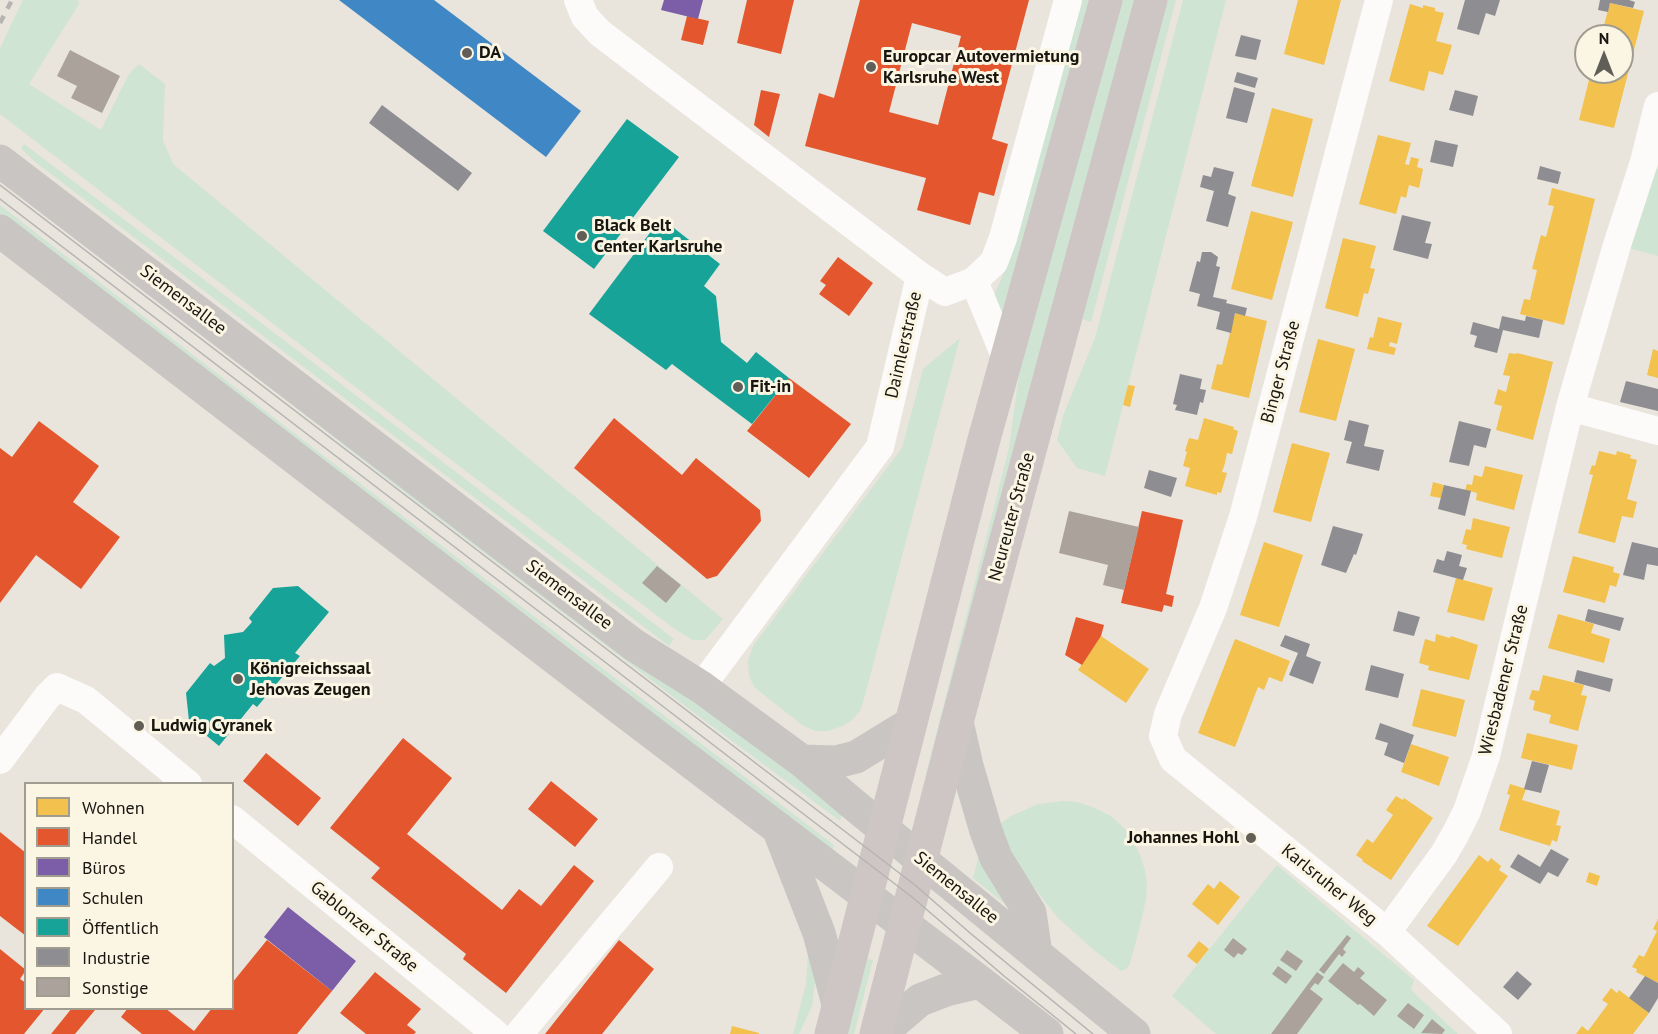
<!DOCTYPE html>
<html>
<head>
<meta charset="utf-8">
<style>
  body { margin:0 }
  #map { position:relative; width:1658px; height:1034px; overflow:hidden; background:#e9e5dc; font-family:"PT Sans",sans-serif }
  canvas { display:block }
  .legend { position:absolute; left:24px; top:782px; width:210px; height:228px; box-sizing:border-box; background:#fbf5e4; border:2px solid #a09c8f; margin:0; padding:8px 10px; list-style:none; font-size:18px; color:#181610 }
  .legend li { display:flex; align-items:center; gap:12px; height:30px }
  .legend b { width:30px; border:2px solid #a09c8f }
  .north { position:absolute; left:1574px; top:24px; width:60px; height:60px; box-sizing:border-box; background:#fbf5e4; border:2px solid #a09c8f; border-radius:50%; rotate:0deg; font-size:16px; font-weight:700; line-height:24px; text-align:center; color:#181610 }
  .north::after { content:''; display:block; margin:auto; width:21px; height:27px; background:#615e57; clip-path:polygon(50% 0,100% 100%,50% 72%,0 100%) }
</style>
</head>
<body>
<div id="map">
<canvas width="1658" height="1034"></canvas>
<ul class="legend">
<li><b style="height:16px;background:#f2c14e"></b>Wohnen</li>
<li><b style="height:16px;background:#e4572e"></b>Handel</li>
<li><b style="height:16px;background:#7b5ea7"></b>Büros</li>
<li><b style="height:16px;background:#3f88c5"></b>Schulen</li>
<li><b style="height:16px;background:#17a398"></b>Öffentlich</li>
<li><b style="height:16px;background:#8d8d92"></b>Industrie</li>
<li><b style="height:16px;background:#aba39b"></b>Sonstige</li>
</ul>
<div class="north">N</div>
</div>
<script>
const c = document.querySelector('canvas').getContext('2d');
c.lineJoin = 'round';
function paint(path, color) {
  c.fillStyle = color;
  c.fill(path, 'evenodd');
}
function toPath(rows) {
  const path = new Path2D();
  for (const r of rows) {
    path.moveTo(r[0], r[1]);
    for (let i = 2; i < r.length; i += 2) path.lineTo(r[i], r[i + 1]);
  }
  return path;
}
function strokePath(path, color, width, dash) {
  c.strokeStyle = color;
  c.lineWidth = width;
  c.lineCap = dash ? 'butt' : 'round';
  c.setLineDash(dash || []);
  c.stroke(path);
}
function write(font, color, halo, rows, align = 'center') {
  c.font = font + ' "PT Sans",sans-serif';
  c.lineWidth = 6;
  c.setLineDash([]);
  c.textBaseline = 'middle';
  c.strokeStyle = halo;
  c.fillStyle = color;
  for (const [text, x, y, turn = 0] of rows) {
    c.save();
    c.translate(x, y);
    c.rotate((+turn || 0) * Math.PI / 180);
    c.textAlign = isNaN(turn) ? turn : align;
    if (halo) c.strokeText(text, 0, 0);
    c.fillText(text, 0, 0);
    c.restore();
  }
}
paint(toPath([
  [23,0,78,0,79,4,29,84,101,130,129,74,139,64,165,84,163,140,173,164,723,619,718,625,705,640,692,640,672,627,401,422,0,114,0,48],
  [1078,0,1092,0,1004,318,994,295,1006,268],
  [1119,0,1135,0,921,794,1009,448,1019,375],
  [1166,0,1176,0,1091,322,1082,319],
  [1183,0,1226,0,1105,476,1077,468,1057,440,1064,413,1095,338],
  [24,144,255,318,674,639,669,646,34,161,21,148],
  [1644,162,1658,169,1658,256,1617,245],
  [0,178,845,803,840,821,705,721,413,499],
  [0,205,290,430,834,845,832,852,555,637,0,215],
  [960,338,864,699,860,711,851,721,842,726,828,731,815,731,802,725,754,687,749,676,748,660,753,646,902,448,923,369],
  [1064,801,1077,802,1095,808,1111,816,1123,827,1132,838,1140,855,1145,870,1147,886,1146,898,1142,918,1130,964,1126,969,1121,971,1095,951,1058,918,1024,875,1005,840,1000,824,1009,817,1038,804],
  [980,851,1010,908,973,878],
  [1277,865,1414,980,1411,990,1458,1034,1216,1034,1172,996],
  [809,935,816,974,812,1006,799,1034,793,1034,806,984],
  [867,959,873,960,854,1034,848,1034]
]), '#d0e4d3');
paint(toPath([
  [1298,0,1341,0,1324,65,1284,54],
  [1610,3,1644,11,1614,128,1579,120,1591,72,1622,72,1622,36,1601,36],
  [1410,4,1423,8,1423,5,1435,8,1435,11,1444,13,1436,41,1452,45,1443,75,1429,71,1424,91,1389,81],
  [1272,108,1313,119,1293,197,1251,186],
  [1378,135,1411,143,1405,164,1409,165,1411,157,1419,159,1417,167,1423,169,1419,188,1409,185,1406,198,1401,196,1396,214,1359,204],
  [1552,188,1595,199,1564,325,1520,314,1524,299,1530,300,1537,270,1532,269,1541,235,1546,237,1554,206,1548,205],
  [1251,211,1293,222,1272,300,1231,289],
  [1343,238,1376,246,1370,268,1375,269,1368,294,1364,293,1358,317,1325,308],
  [1235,313,1267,321,1249,398,1211,389,1217,364,1222,365],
  [1378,317,1402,323,1397,344,1390,342,1389,346,1396,348,1394,355,1367,349,1370,337,1373,338],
  [1318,339,1355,349,1336,421,1299,412],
  [1653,349,1658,351,1658,378,1647,375],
  [1509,353,1516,354,1517,353,1553,362,1533,440,1496,430,1502,406,1494,404,1498,389,1506,392,1510,376,1503,375],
  [1128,385,1135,386,1130,407,1123,405],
  [1204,418,1234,427,1233,429,1238,431,1232,454,1227,453,1225,463,1222,472,1227,473,1221,493,1217,492,1217,495,1185,486,1190,468,1183,466,1187,452,1185,451,1189,438,1198,440],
  [1292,443,1330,453,1311,522,1273,512],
  [1599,451,1616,455,1617,451,1631,455,1630,458,1637,460,1627,499,1637,502,1633,518,1622,516,1615,543,1578,533,1593,475,1589,474,1592,465,1595,466],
  [1485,466,1523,475,1514,510,1476,500,1477,493,1465,490,1467,484,1472,485,1474,475,1482,477],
  [1433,482,1444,485,1441,498,1430,496],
  [1473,518,1510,527,1502,558,1466,549,1467,545,1462,544,1466,529,1471,530],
  [1264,542,1303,555,1279,627,1240,615],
  [1573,556,1614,567,1613,572,1620,574,1616,587,1610,585,1605,603,1563,592],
  [1456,578,1493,588,1484,621,1447,612],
  [1558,614,1594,624,1591,633,1610,639,1604,663,1548,648],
  [1436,634,1450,638,1451,636,1478,645,1469,680,1428,670,1429,666,1419,663,1425,639,1435,642],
  [1101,636,1149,669,1126,703,1078,670],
  [1235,639,1290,661,1282,682,1269,677,1264,690,1258,687,1235,747,1198,733],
  [1543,675,1584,685,1581,695,1587,696,1578,731,1549,723,1551,715,1533,710,1535,701,1529,699,1532,690,1539,691],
  [1421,689,1465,700,1456,737,1412,726],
  [1527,733,1578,745,1572,770,1521,758],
  [1411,744,1449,757,1439,786,1401,772],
  [1510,784,1526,789,1522,800,1560,811,1556,825,1561,826,1557,842,1552,840,1550,846,1499,830,1510,795,1507,794],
  [1396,796,1403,800,1404,798,1433,818,1391,880,1362,861,1363,860,1356,855,1367,839,1373,843,1393,815,1386,810],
  [1479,855,1488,862,1491,858,1501,866,1499,870,1508,876,1458,946,1427,926],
  [1589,872,1600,876,1597,886,1586,882],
  [1220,881,1240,897,1218,925,1192,904,1208,884,1214,889],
  [1658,919,1658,983,1636,972,1637,969,1632,967,1639,955,1644,957,1657,931,1653,929],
  [1199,941,1209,949,1197,964,1187,956],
  [1611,988,1617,993,1619,990,1649,1013,1633,1034,1576,1034,1582,1026,1588,1031,1608,1004,1602,1000],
  [732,1026,759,1033,759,1034,730,1034]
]), '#f2c14e');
paint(toPath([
  [747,0,794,0,781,54,737,43],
  [860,0,1029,0,992,139,1008,144,994,196,979,192,970,225,917,210,926,178,805,146,819,93,834,98],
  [912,23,961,36,938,125,889,112],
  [687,16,709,21,703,45,681,40],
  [761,90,780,94,769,137,754,125],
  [838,257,873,283,849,316,819,294,826,285,820,281],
  [789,378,851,424,809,478,747,431],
  [614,418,682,475,696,458,760,510,761,521,717,576,707,579,574,468],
  [39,421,99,466,73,502,120,537,81,589,36,555,0,603,0,448,12,457],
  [1142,511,1183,520,1166,594,1174,596,1172,607,1164,605,1162,612,1121,603],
  [1076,617,1104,625,1101,636,1082,665,1065,655],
  [403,738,452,778,407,834,502,910,519,889,541,906,574,865,594,881,506,993,463,959,466,954,371,878,380,868,330,828],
  [266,753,321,798,298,826,243,781],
  [551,781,598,819,575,847,528,809],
  [0,832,26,853,26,936,0,916],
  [267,940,332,991,297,1034,142,1034,121,1017,128,1008,165,1008,194,1031,212,1008,232,1008,232,983],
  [619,940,654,969,602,1034,545,1034],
  [0,949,26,970,20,979,26,983,26,1008,45,1008,24,1034,0,1034],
  [375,972,421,1009,407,1025,416,1032,414,1034,366,1034,340,1013],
  [72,1008,95,1010,75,1034,51,1034]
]), '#e4572e');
paint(toPath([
  [664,0,703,0,698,19,661,10],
  [288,907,356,961,332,991,264,937]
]), '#7b5ea7');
paint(toPath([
  [339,0,434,0,581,111,546,157]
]), '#3f88c5');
paint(toPath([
  [627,119,679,157,594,269,543,231],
  [661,218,720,264,704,286,716,296,721,342,747,363,756,352,789,378,752,424,672,364,666,370,589,314],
  [298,586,329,612,295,653,300,656,257,707,253,704,219,746,189,721,186,693,210,663,214,666,225,658,224,635,243,632,252,622,249,618,273,588]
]), '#17a398');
paint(toPath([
  [1465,0,1500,0,1495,16,1486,13,1479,35,1457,29],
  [1600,0,1629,0,1635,2,1633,8,1610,3,1608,12,1598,10],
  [1241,35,1261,40,1256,60,1235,56],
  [1237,72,1258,78,1255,88,1234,82],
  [1234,87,1255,93,1247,123,1226,118],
  [1455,90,1478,96,1473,116,1449,110],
  [382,105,472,173,458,191,369,123],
  [1435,140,1458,145,1453,167,1430,162],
  [1540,166,1561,172,1558,184,1537,179],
  [1214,167,1234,172,1228,194,1236,197,1228,227,1206,221,1214,191,1200,187,1203,175,1211,177],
  [1402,215,1431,222,1425,243,1432,244,1428,259,1393,250],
  [1202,252,1211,252,1218,257,1216,266,1220,267,1213,297,1227,300,1226,303,1247,308,1245,316,1235,313,1231,333,1216,329,1220,312,1197,306,1200,294,1189,291,1197,261,1200,262],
  [1502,316,1525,321,1526,316,1543,320,1539,338,1503,330,1497,353,1474,347,1477,336,1470,334,1473,322,1499,329],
  [1180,374,1202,379,1200,389,1206,390,1203,403,1200,402,1197,415,1175,410,1177,405,1173,404],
  [1626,381,1658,389,1658,411,1620,402],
  [1349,420,1369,425,1364,446,1384,450,1379,471,1346,463,1352,442,1344,440],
  [1459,421,1491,429,1486,448,1474,445,1469,466,1449,462],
  [1149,470,1177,478,1171,497,1144,488],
  [1444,485,1471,491,1465,516,1438,509],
  [1333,526,1363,534,1356,555,1354,554,1346,573,1321,565],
  [1632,542,1658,548,1658,566,1647,564,1644,580,1623,575],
  [1447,551,1462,555,1459,566,1467,568,1463,580,1433,572,1437,559,1444,561],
  [1588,609,1624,618,1620,631,1585,621],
  [1398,611,1420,617,1414,636,1393,631],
  [1285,635,1310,644,1306,656,1321,662,1313,684,1289,675,1298,653,1280,646],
  [1371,665,1404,674,1398,698,1365,690],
  [1577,670,1613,679,1610,692,1574,682],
  [1380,723,1414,735,1404,763,1384,755,1388,743,1375,739],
  [1532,761,1549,765,1541,793,1524,789],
  [1551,849,1569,859,1558,877,1548,872,1540,884,1510,867,1518,854,1540,867],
  [1517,971,1532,984,1518,1000,1503,987],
  [1645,976,1658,983,1658,998,1649,1013,1629,998]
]), '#8d8d92');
paint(toPath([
  [70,50,120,76,102,113,71,98,77,86,57,76],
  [1069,511,1139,527,1124,590,1103,585,1108,565,1059,553],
  [657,566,681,585,666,603,642,583],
  [1347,935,1351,938,1343,949,1346,952,1342,957,1339,954,1324,974,1319,970],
  [1233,938,1247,949,1242,955,1238,953,1234,958,1224,950],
  [1287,950,1303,961,1296,971,1280,960],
  [1343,963,1354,972,1358,967,1365,973,1360,978,1387,1000,1374,1016,1360,1004,1358,1005,1328,981],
  [1278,966,1292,976,1286,984,1272,974],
  [1317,972,1324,977,1318,985,1315,983,1310,989,1323,999,1297,1034,1271,1034],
  [1408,1003,1424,1015,1414,1029,1397,1016],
  [1432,1019,1445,1030,1442,1034,1421,1033]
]), '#aba39b');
strokePath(toPath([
  [578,0,585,17,600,33,920,276,880,447,701,687],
  [1379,0,1243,517,1213,608,1168,714,1163,736,1173,759,1387,932,1498,1034],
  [920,276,945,292,974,281,994,262,1003,238,1068,0],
  [974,281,1007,361],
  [1570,407,1658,431],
  [0,760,47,697,57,687,86,700,188,784],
  [232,819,496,1034],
  [1387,932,1444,854,1456,833,1467,811,1486,756,1570,407,1617,245,1644,162,1658,106],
  [519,1034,659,867]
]), '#fcfbfa', 28);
strokePath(toPath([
  [0,161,634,645,701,687,802,761,853,804,1134,1034],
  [0,231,621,709,980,982,1047,1034],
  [957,722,967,766,986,831,996,858,1030,913,1036,954],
  [802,761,836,762,856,757,910,724],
  [778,828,819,933,838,1004],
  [880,1034,920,1000,946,990,980,982]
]), '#c8c5c3', 33);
strokePath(toPath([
  [831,1034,983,443,1106,0],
  [876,1034,957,722,1151,0]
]), '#cdc6c4', 33);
strokePath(toPath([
  [0,185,915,885,970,933,1093,1034],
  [0,199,912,897,1004,976,1076,1034]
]), '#b5b4b2', 1.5);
strokePath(toPath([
  [0,23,12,0]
]), '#b5b4b2', 4.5, [8, 8]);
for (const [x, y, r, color] of [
  [467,53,6,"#615e57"],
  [871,67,6,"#615e57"],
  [582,236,6,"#615e57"],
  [738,387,6,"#615e57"],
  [238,679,6,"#615e57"],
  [139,726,6,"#615e57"],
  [1251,838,6,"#615e57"]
]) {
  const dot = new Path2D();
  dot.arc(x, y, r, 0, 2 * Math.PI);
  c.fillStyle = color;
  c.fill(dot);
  strokePath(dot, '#fbf5e4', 2);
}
write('bold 18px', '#181610', '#fbf5e4', [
  ["DA",479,53],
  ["Europcar Autovermietung",883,57],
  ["Karlsruhe West",883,78],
  ["Black Belt",594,226],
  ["Center Karlsruhe",594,247],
  ["Fit-in",750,387],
  ["Königreichssaal",250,669],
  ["Jehovas Zeugen",250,690],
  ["Ludwig Cyranek",151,726],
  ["Johannes Hohl",1239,838,"right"]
], 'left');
write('18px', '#181610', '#fbf5e4', [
  ["Siemensallee",183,300,37],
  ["Daimlerstraße",904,345,-77],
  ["Binger Straße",1281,372,-75],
  ["Neureuter Straße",1012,517,-75],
  ["Siemensallee",569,595,37],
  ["Wiesbadener Straße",1504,680,-76],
  ["Karlsruher Weg",1329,885,39],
  ["Siemensallee",956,888,39],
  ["Gablonzer Straße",364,927,39]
]);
</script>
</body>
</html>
